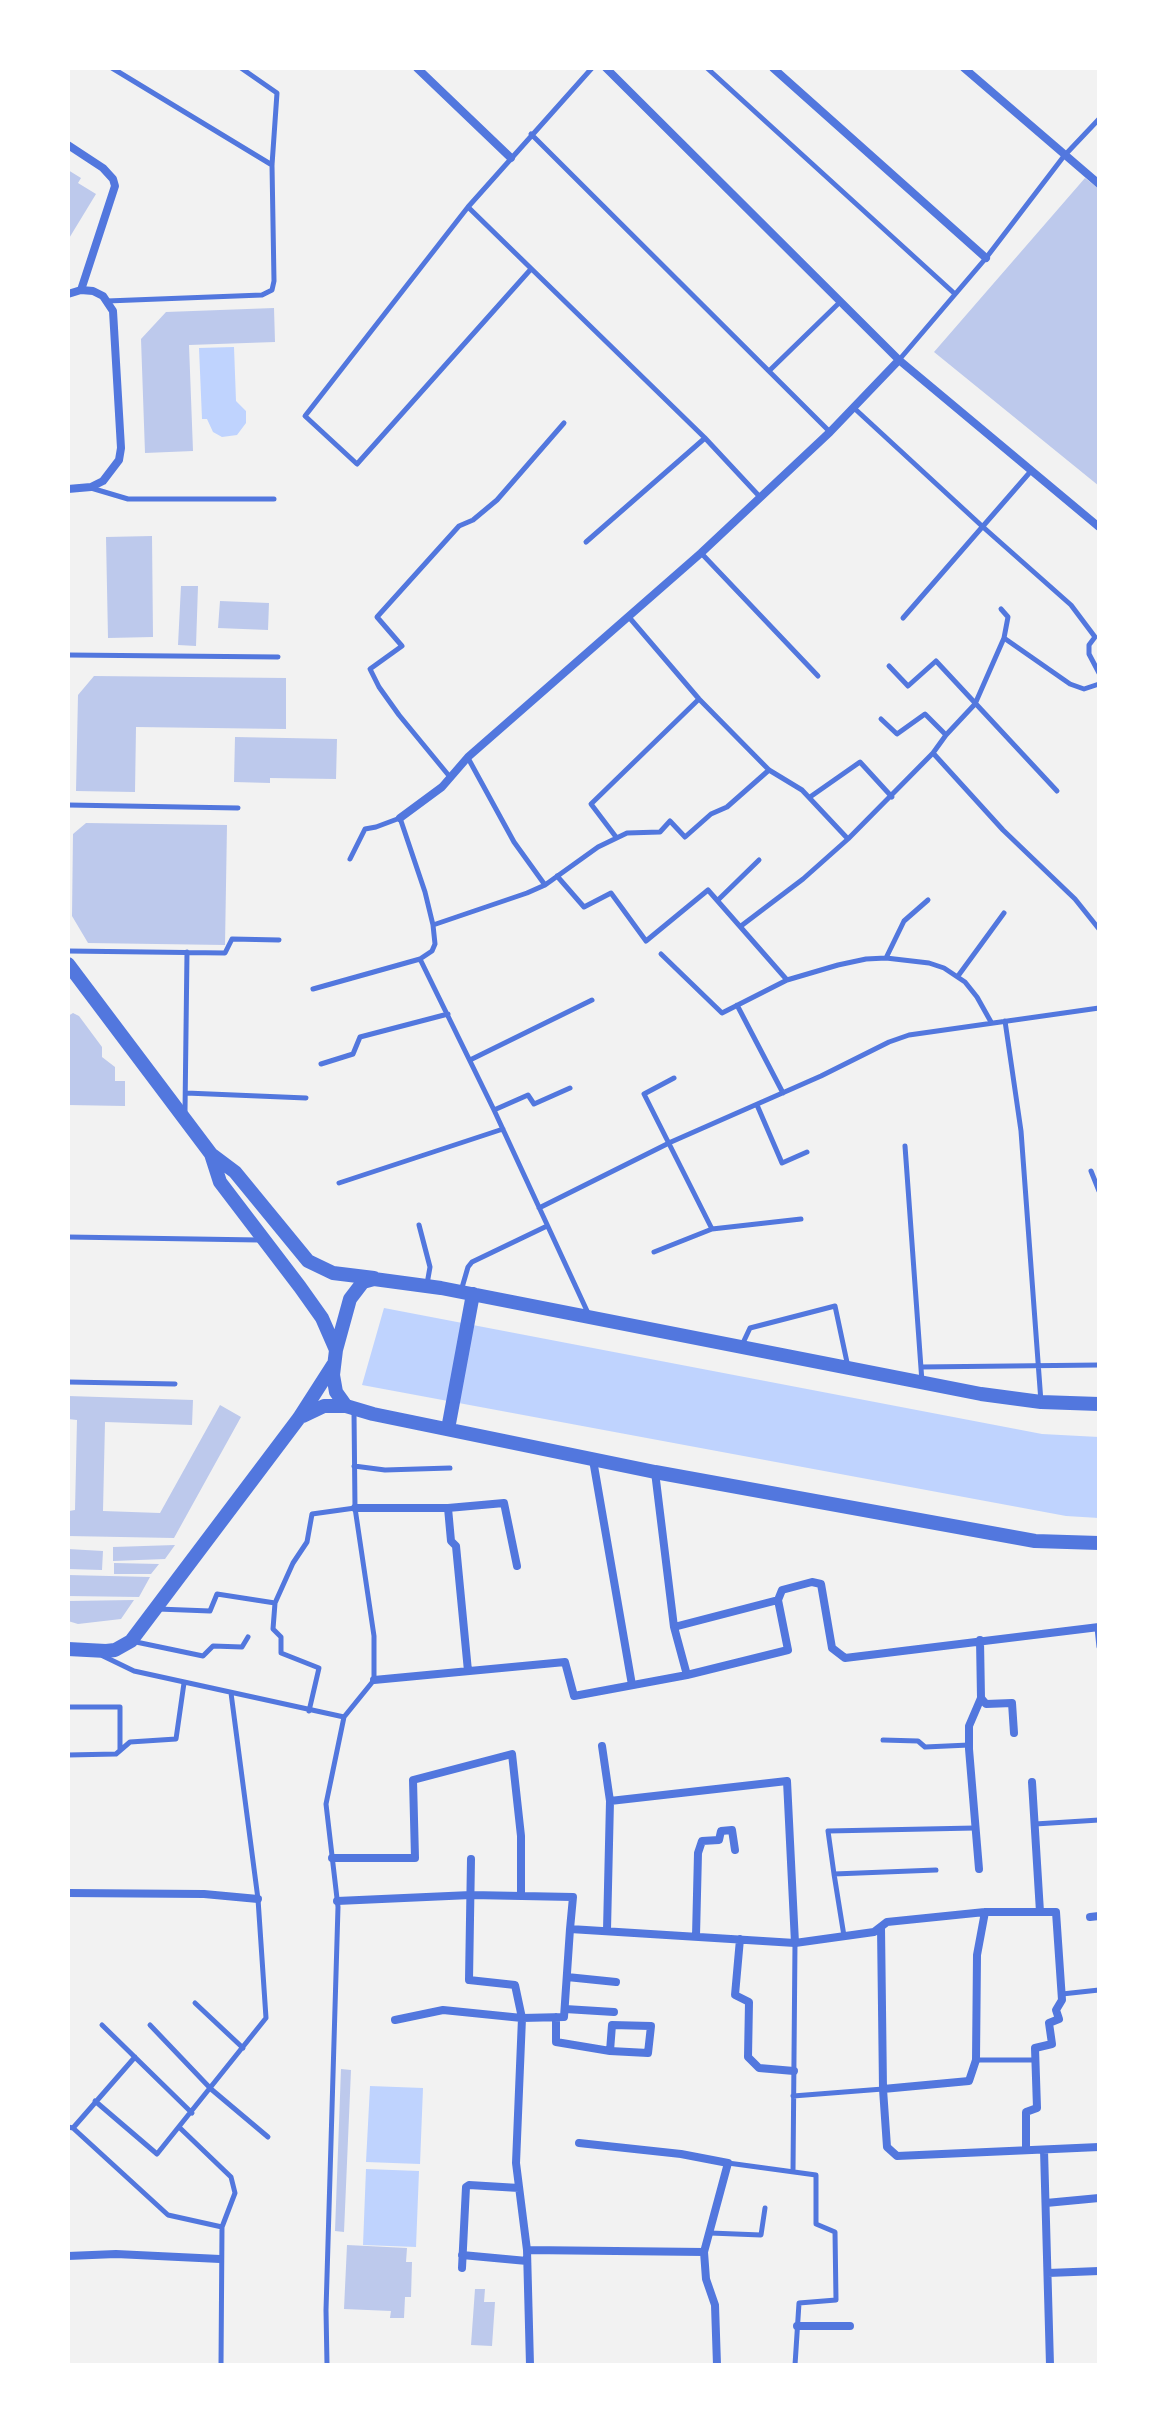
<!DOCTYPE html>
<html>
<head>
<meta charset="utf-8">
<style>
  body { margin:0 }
  #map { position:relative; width:1167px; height:2433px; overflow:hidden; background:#f2f2f2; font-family:"PT Sans",sans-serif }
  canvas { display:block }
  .frame { position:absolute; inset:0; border:70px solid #fff; pointer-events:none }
</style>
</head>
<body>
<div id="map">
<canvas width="1167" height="2433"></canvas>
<div class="frame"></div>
</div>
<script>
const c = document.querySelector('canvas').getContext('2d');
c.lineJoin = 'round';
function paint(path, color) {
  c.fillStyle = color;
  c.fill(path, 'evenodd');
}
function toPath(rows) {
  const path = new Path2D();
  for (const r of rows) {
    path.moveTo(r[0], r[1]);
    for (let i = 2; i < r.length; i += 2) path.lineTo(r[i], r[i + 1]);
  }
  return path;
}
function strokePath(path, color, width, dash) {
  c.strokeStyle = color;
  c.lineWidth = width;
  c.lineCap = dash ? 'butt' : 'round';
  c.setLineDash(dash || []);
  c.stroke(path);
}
paint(toPath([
  [234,347,236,401,246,411,246,423,237,435,222,437,213,432,207,419,202,419,199,348],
  [384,1308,1042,1434,1099,1437,1099,1518,1066,1516,362,1385],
  [370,2086,423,2088,420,2164,366,2162],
  [366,2169,419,2171,416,2247,363,2245]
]), '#bfd3fe');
paint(toPath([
  [68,170,81,178,78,183,96,194,68,240],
  [1085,178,1099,189,1099,486,934,352],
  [274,308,275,342,189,345,193,451,145,453,141,339,166,312],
  [152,536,153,637,108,638,106,537],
  [181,586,198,586,196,646,178,645],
  [220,601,269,603,268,630,218,628],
  [94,676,286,678,286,729,136,727,135,792,76,791,78,695],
  [235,737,337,739,336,779,270,778,270,783,234,782],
  [86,823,227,825,225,945,88,943,72,916,73,834],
  [73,1013,79,1016,102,1047,102,1057,115,1067,115,1081,125,1081,125,1106,68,1105,68,1016],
  [68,1396,193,1400,192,1425,105,1422,103,1511,160,1513,220,1405,241,1417,174,1538,68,1536,69,1511,75,1510,77,1420,68,1419],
  [175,1545,165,1559,113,1561,113,1547],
  [68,1549,103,1551,102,1570,68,1569],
  [114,1563,159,1564,151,1574,114,1574],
  [68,1575,150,1577,139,1597,68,1596],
  [134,1600,121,1619,78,1624,68,1621,68,1601],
  [341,2069,351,2070,344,2232,335,2231],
  [347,2245,407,2248,406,2262,412,2262,411,2297,405,2297,404,2318,390,2318,391,2311,344,2309],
  [475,2289,485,2289,484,2302,495,2302,492,2346,471,2345]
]), '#bdc9ec');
strokePath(toPath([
  [112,68,272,165],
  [707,68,955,294],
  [531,134,830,432],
  [468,207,705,438,760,497],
  [531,269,357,464,305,416,468,207,592,68],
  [107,301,262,295,272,290,274,281,272,165,277,93,241,68],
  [899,360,986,258,1064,156,1099,119],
  [769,371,840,302],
  [854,408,983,527,1071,605,1095,637,1089,645,1089,654,1099,673],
  [91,488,128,499,274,499],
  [586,542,705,438],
  [702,554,818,676],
  [1001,609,1008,617,1004,638],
  [628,616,699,699,769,770,802,790,848,839],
  [903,618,1031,471],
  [68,655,278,657],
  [889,666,908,686,936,661,1057,791],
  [881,719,897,734,925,714,946,735],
  [933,753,1003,830,1075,899,1099,929],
  [468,758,514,842,545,885],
  [450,777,399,715,379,687,370,669,402,646,377,617,459,526,473,520,497,500,564,423],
  [810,797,860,762,892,797],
  [68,805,238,808],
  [616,837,591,804,699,699],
  [350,859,365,829,376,827,400,818,425,892,433,925,435,944,432,951,420,959,494,1110,588,1313],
  [557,876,584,907,611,893,646,941,708,890,787,980],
  [718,900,759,860],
  [433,925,527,893,545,885,598,847,627,833,660,832,670,821,685,837,711,814,727,807,769,770],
  [741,926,803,879,848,839,933,753,946,735,975,704,1004,638,1070,684,1084,689,1099,684],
  [68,951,225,953,232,939,279,940],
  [661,954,722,1013,787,980,838,965,866,959,886,958,929,963,944,968,965,982,977,997,991,1022],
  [886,958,904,921,928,900],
  [958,976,1004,913],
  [313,989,420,959],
  [737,1005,783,1093],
  [1005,1021,1021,1131,1041,1402],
  [470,1060,592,1000],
  [321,1064,353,1054,360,1037,448,1014],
  [674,1078,644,1094,712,1229,801,1219],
  [186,1093,306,1098],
  [757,1105,782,1163,807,1152],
  [494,1110,528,1095,534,1104,570,1088],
  [185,1111,187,952],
  [905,1146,922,1382],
  [1091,1171,1099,1191],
  [339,1183,503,1129],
  [539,1208,671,1142,821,1076,889,1042,909,1035,1099,1008],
  [419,1225,430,1267,427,1284],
  [68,1237,259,1240],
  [654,1252,712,1229],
  [461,1291,468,1267,472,1262,547,1226],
  [742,1345,750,1328,835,1306,848,1367],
  [921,1367,1099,1365],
  [68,1382,175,1384],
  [354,1466,385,1470,450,1468],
  [158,1609,210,1611,217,1594,275,1603],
  [1097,1628,1099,1647],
  [136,1642,203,1656,213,1646,242,1647,248,1637],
  [103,1656,134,1671,344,1717],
  [68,1707,120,1707,120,1750],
  [309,1711,319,1668,281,1653,281,1637,273,1629,275,1603,293,1563,307,1542,312,1514,355,1508],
  [883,1740,918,1741,925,1747,969,1745],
  [68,1755,116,1754,130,1742,176,1739,184,1683],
  [1035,1824,1099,1820],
  [834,1874,828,1831,975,1828],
  [844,1936,834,1874,936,1870],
  [1062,1994,1099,1990],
  [195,2003,243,2048],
  [102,2025,192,2113],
  [150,2025,211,2089,268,2137],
  [976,2060,1034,2060],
  [793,2096,883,2089],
  [95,2101,157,2154,266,2018,258,1899,231,1693],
  [68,2127,73,2128,168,2215,222,2227],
  [73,2128,135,2057],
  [180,2128,231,2177,235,2193,222,2227,221,2365],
  [728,2163,816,2175,816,2224,835,2232,836,2300,799,2303,795,2365],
  [793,2171,795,1943],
  [710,2233,761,2235,765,2208],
  [327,2365,326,2310,338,1907,326,1804,344,1717,374,1680,374,1636,355,1508,354,1412]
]), '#5277de', 5);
strokePath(toPath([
  [417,68,511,158],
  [606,68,899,360,1099,527],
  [773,68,986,258],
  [964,68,1099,184],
  [68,145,103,168,113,179,115,186,81,290],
  [68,294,81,290,93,291,103,296,113,311,121,448,119,460,103,481,91,487,68,489],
  [400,818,442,787,468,757,701,553,830,432,899,360],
  [593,1460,632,1685],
  [655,1472,674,1627,687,1675],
  [355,1508,448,1508,504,1503,517,1566],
  [448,1508,451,1541,456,1546,468,1671],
  [778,1600,782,1590,812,1582,821,1584,832,1648,845,1658,1099,1627],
  [374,1680,565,1662,574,1696,687,1675,788,1650,778,1600,674,1627],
  [981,1698,986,1704,1012,1703,1014,1733],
  [602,1746,610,1801,607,1930],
  [610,1801,787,1781,795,1943],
  [332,1858,415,1858,413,1780,512,1754,521,1836,521,1896],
  [979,1869,969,1749,969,1726,981,1698,980,1640],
  [68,1893,204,1894,258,1899],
  [337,1901,471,1895,573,1897,570,1929],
  [1090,1917,1099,1916],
  [881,1927,883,2089,887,2147,897,2156,1099,2147],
  [696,1936,698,1853,702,1841,719,1840,721,1831,732,1830,735,1850],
  [740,1939,735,1995,749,2002,748,2057,759,2068,794,2071],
  [567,1977,616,1982],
  [565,2009,614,2012],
  [556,2017,556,2042,610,2051,648,2053,651,2026,612,2025,610,2051],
  [395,2020,443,2010,522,2018,515,1985,469,1980,471,1859],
  [883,2089,969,2081,976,2060,977,1955,985,1912],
  [579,2143,681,2154,728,2163,704,2252,706,2279,715,2305,717,2365],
  [1026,2150,1026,2112,1037,2108,1035,2048,1052,2044,1049,2023,1059,2019,1056,2010,1062,2000,1056,1912,1040,1912,1032,1782],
  [1044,2150,1050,2365],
  [1046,2203,1099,2198],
  [527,2250,704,2252],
  [462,2255,527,2261],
  [68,2256,116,2254,220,2259],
  [462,2268,466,2187,469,2185,519,2188],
  [1048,2273,1099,2271],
  [797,2326,850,2326],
  [530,2365,527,2250,516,2163,522,2018,564,2017,570,1929,795,1943,874,1932,887,1922,985,1912,1040,1912]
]), '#5277de', 8);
strokePath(toPath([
  [68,964,211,1154,220,1182,300,1287,322,1318,336,1350],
  [211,1154,235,1172,308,1261,333,1273,374,1278],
  [1099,1404,1041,1402,981,1394,441,1288,374,1279,363,1282,350,1299,336,1350,333,1375,336,1392,346,1406,373,1414,655,1472,1035,1541,1099,1543],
  [303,1416,324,1406,346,1406],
  [448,1429,473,1294],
  [68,1649,106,1651,115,1650,131,1641,299,1418,333,1365]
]), '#5277de', 14);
</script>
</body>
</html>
